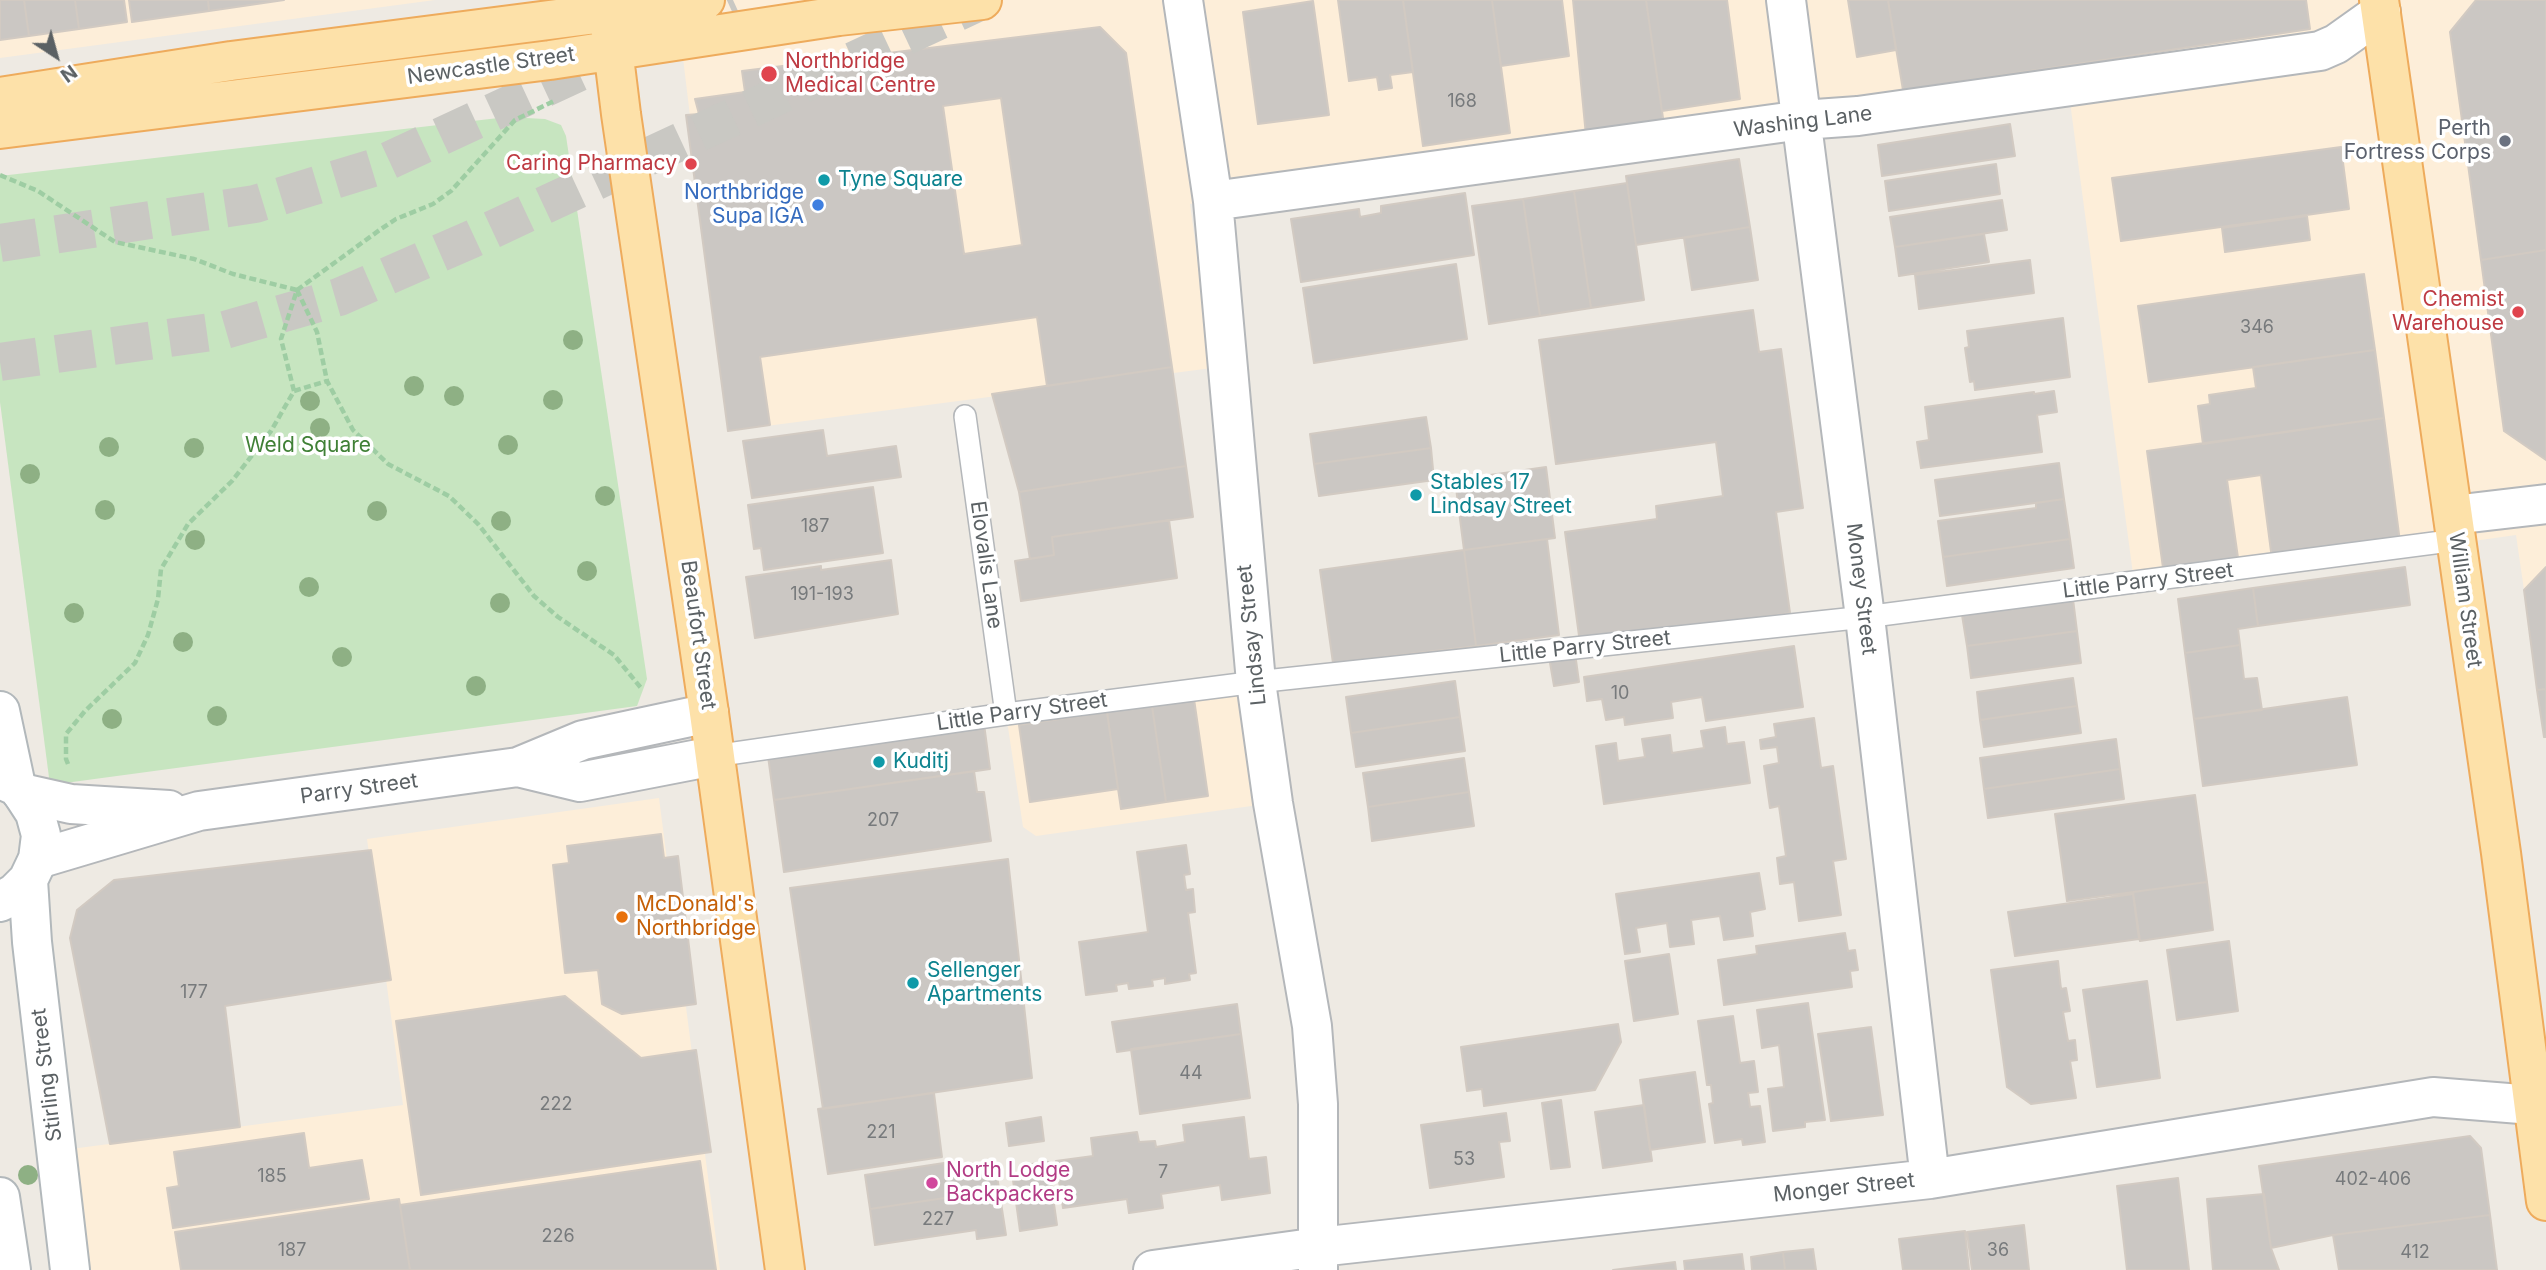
<!DOCTYPE html>
<html>
<head>
<meta charset="utf-8">
<style>
  body { margin:0 }
  #map { position:relative; width:2546px; height:1270px; overflow:hidden; background:#eeeae3; font-family:Inter,sans-serif }
  canvas { display:block }
  .north { position:absolute; left:21px; top:21px; width:70px; height:70px; -webkit-text-stroke:5px #fff; paint-order:stroke; rotate:144deg; font-size:19px; font-weight:700; line-height:28px; text-align:center; color:#5b6164 }
  .north::after { content:''; display:block; margin:auto; width:24px; height:32px; background:#5b6164; clip-path:polygon(50% 0,100% 100%,50% 72%,0 100%) }
</style>
</head>
<body>
<div id="map">
<canvas width="2546" height="1270"></canvas>
<div class="north">N</div>
</div>
<script>
const c = document.querySelector('canvas').getContext('2d');
c.lineJoin = 'round';
function paint(path, color) {
  c.fillStyle = color;
  c.fill(path, 'evenodd');
}
function toPath(rows) {
  const path = new Path2D();
  for (const r of rows) {
    path.moveTo(r[0], r[1]);
    for (let i = 2; i < r.length; i += 2) path.lineTo(r[i], r[i + 1]);
  }
  return path;
}
function strokePath(path, color, width, dash) {
  c.strokeStyle = color;
  c.lineWidth = width;
  c.lineCap = dash ? 'butt' : 'round';
  c.setLineDash(dash || []);
  c.stroke(path);
}
function write(font, color, halo, rows, align = 'center') {
  c.font = font + ' Inter,sans-serif';
  c.lineWidth = 7;
  c.setLineDash([]);
  c.textBaseline = 'middle';
  c.strokeStyle = halo;
  c.fillStyle = color;
  for (const [text, x, y, turn = 0] of rows) {
    c.save();
    c.translate(x, y);
    c.rotate((+turn || 0) * Math.PI / 180);
    c.textAlign = isNaN(turn) ? turn : align;
    if (halo) c.strokeText(text, 0, 0);
    c.fillText(text, 0, 0);
    c.restore();
  }
}
paint(toPath([
  [0,0,435,0,0,58],
  [676,0,2546,0,2546,741,2516,535,2135,589,2068,87,1802,120,1190,204,1212,368,728,431],
  [1256,682,1273,803,1036,836,1023,827,1006,714],
  [659,798,720,1270,70,1270,56,1151,403,1105,367,839]
]), '#fdeed9');
paint(toPath([
  [507,117,545,119,561,125,566,136,647,679,637,706,50,785,0,402,0,176]
]), '#c7e5c0');
const building = toPath([
  [0,0,24,0,29,36,0,40,0,0],
  [24,0,75,0,79,29,29,36,24,0],
  [75,0,124,0,127,22,79,29,75,0],
  [129,0,208,0,209,11,132,22,129,0],
  [208,0,284,0,209,11,208,0],
  [1338,0,1403,0,1413,72,1390,75,1392,88,1379,90,1377,77,1349,81,1338,0],
  [1403,0,1492,0,1510,133,1423,146,1403,0],
  [1492,0,1562,0,1569,56,1501,66,1492,0],
  [1573,0,1646,0,1664,125,1586,136,1573,0],
  [1646,0,1727,0,1740,99,1662,111,1646,0],
  [1848,0,1888,0,1896,50,1857,57,1848,0],
  [1888,0,2306,0,2310,29,1903,90,1888,0],
  [2476,0,2546,0,2546,250,2481,260,2450,32,2476,0],
  [1313,1,1329,115,1258,124,1243,12,1313,1],
  [1100,27,1126,53,1172,367,1047,386,1037,317,760,357,770,425,728,431,686,115,699,114,695,99,745,92,742,71,1100,27],
  [1001,98,1022,245,964,254,943,106,1001,98],
  [2010,124,2015,156,1882,176,1878,145,2010,124],
  [2341,147,2349,209,2121,241,2112,178,2341,147],
  [1739,159,1750,227,1636,245,1626,176,1739,159],
  [1996,164,2000,194,1889,211,1885,181,1996,164],
  [1627,183,1644,300,1591,308,1574,191,1627,183],
  [1574,191,1591,308,1540,316,1523,199,1574,191],
  [1465,193,1474,255,1301,282,1291,219,1359,209,1360,217,1381,213,1381,206,1465,193],
  [1523,199,1540,316,1489,324,1472,206,1523,199],
  [2002,200,2007,230,1895,247,1890,217,2002,200],
  [2307,216,2310,240,2225,252,2222,228,2307,216],
  [1750,227,1758,280,1692,290,1684,238,1750,227],
  [1984,234,1989,262,1899,276,1895,247,1984,234],
  [2546,250,2546,460,2504,431,2481,260,2546,250],
  [2030,260,2034,293,1919,309,1915,275,2030,260],
  [1456,264,1467,339,1314,363,1303,288,1456,264],
  [2364,274,2375,350,2149,382,2138,306,2364,274],
  [1753,310,1759,352,1781,349,1803,508,1776,512,1790,613,1580,643,1565,532,1657,519,1656,506,1723,496,1716,442,1556,464,1539,340,1753,310],
  [2063,318,2070,377,1975,390,1974,381,1970,382,1965,348,1969,347,1967,331,2063,318],
  [2375,350,2384,418,2203,444,2198,406,2210,404,2209,395,2256,388,2253,367,2375,350],
  [1172,367,1186,466,1019,492,992,394,1172,367],
  [2054,391,2057,412,2037,415,2042,452,1921,468,1917,442,1929,440,1925,407,2034,392,2034,394,2054,391],
  [1426,417,1431,448,1314,464,1310,434,1426,417],
  [2384,418,2400,542,2272,559,2261,475,2227,480,2239,565,2164,575,2147,451,2384,418],
  [823,430,827,456,896,446,901,477,752,498,743,441,823,430],
  [1431,448,1434,480,1319,496,1314,464,1431,448],
  [2059,463,2064,499,1940,516,1935,480,2059,463],
  [1186,466,1193,517,1052,537,1054,555,1030,559,1019,492,1186,466],
  [1546,467,1555,538,1464,550,1455,480,1546,467],
  [873,487,883,553,764,570,761,548,754,549,748,505,873,487],
  [2064,499,2070,539,1943,557,1938,521,2036,508,2036,503,2064,499],
  [1169,520,1177,578,1021,601,1015,561,1054,555,1052,537,1169,520],
  [1547,539,1559,635,1476,646,1464,550,1547,539],
  [2070,539,2074,568,1947,586,1943,557,2070,539],
  [1464,550,1476,646,1333,663,1320,570,1464,550],
  [891,560,898,614,755,638,746,577,821,566,821,570,891,560],
  [2405,567,2410,605,2258,626,2253,588,2405,567],
  [2546,567,2546,689,2537,690,2524,590,2546,567],
  [2253,588,2258,626,2238,629,2240,645,2185,653,2178,599,2253,588],
  [2073,599,2077,631,1967,646,1962,615,2073,599],
  [2077,631,2081,663,1971,678,1967,646,2077,631],
  [2240,645,2244,679,2257,678,2262,710,2194,719,2185,653,2240,645],
  [1794,646,1803,707,1706,721,1702,697,1671,702,1673,718,1625,725,1624,717,1606,720,1602,699,1587,701,1584,677,1794,646],
  [1575,653,1579,682,1554,686,1549,657,1575,653],
  [2073,678,2077,706,1980,720,1977,692,2073,678],
  [1455,681,1460,717,1351,733,1346,697,1455,681],
  [2546,689,2546,737,2544,737,2537,690,2546,689],
  [2347,697,2357,765,2203,786,2194,719,2347,697],
  [1194,699,1208,796,1166,802,1152,706,1194,699],
  [1152,706,1166,802,1121,809,1107,712,1152,706],
  [2077,706,2081,733,1984,747,1980,720,2077,706],
  [1107,712,1118,789,1030,802,1019,725,1107,712],
  [1460,717,1465,751,1356,767,1351,733,1460,717],
  [1814,718,1821,768,1833,766,1846,859,1833,861,1841,915,1799,921,1794,882,1780,884,1777,858,1786,856,1779,806,1770,808,1764,766,1779,763,1777,747,1761,749,1760,740,1776,737,1774,724,1814,718],
  [984,724,990,769,774,800,768,756,984,724],
  [1725,727,1727,744,1744,742,1750,783,1604,804,1596,746,1616,743,1618,761,1645,757,1642,739,1670,735,1672,753,1704,748,1701,731,1725,727],
  [2116,739,2120,769,1984,789,1980,758,2116,739],
  [1464,758,1469,792,1368,807,1363,773,1464,758],
  [2120,769,2124,799,1988,818,1984,789,2120,769],
  [974,771,977,792,984,792,991,841,784,872,774,800,974,771],
  [1469,792,1474,826,1372,841,1368,807,1469,792],
  [2195,795,2207,882,2067,901,2055,814,2195,795],
  [661,834,664,858,678,856,696,1004,622,1014,602,1004,598,970,565,973,553,865,569,863,567,846,661,834],
  [1186,845,1190,874,1184,875,1186,890,1193,889,1195,912,1188,913,1196,973,1189,974,1190,980,1165,984,1165,978,1152,980,1153,986,1129,989,1128,983,1116,985,1117,991,1086,995,1079,942,1148,932,1137,852,1186,845],
  [371,850,391,980,225,1006,240,1127,110,1144,70,938,77,910,114,880,371,850],
  [1008,859,1032,1078,823,1109,790,888,1008,859],
  [1759,873,1765,909,1750,912,1753,936,1724,940,1720,916,1691,920,1694,944,1670,947,1667,923,1636,928,1640,952,1625,954,1616,894,1759,873],
  [2207,882,2213,930,2140,941,2133,892,2207,882],
  [2133,894,2139,939,2015,956,2008,912,2133,894],
  [1845,933,1848,951,1855,950,1858,970,1850,971,1852,987,1724,1005,1718,960,1757,954,1756,946,1845,933],
  [2229,941,2238,1011,2177,1020,2167,950,2229,941],
  [1669,954,1678,1014,1634,1021,1625,961,1669,954],
  [2058,961,2061,989,2066,988,2070,1011,2063,1012,2068,1041,2075,1040,2077,1060,2070,1061,2076,1098,2031,1104,2007,1087,1991,970,2058,961],
  [2147,981,2160,1078,2097,1087,2083,990,2147,981],
  [565,996,641,1058,696,1050,711,1152,421,1195,396,1021,565,996],
  [1808,1003,1825,1120,1805,1122,1805,1127,1773,1131,1768,1089,1784,1087,1779,1045,1762,1048,1757,1010,1808,1003],
  [1237,1004,1241,1034,1117,1052,1112,1022,1237,1004],
  [1733,1016,1740,1063,1754,1061,1758,1092,1748,1093,1750,1107,1760,1106,1765,1142,1743,1145,1742,1139,1715,1143,1709,1104,1713,1103,1711,1085,1707,1085,1698,1021,1733,1016],
  [1618,1024,1621,1042,1595,1090,1484,1106,1482,1089,1467,1091,1461,1047,1618,1024],
  [1871,1027,1883,1115,1831,1121,1818,1034,1871,1027],
  [1241,1034,1250,1098,1140,1114,1131,1049,1241,1034],
  [1695,1072,1705,1142,1650,1150,1640,1080,1695,1072],
  [934,1093,942,1157,828,1174,818,1109,934,1093],
  [1561,1100,1570,1167,1551,1169,1542,1103,1561,1100],
  [1644,1105,1652,1161,1603,1168,1595,1112,1644,1105],
  [1506,1113,1510,1141,1499,1142,1504,1177,1430,1188,1421,1125,1506,1113],
  [1041,1117,1044,1141,1009,1146,1006,1123,1041,1117],
  [1244,1117,1249,1159,1266,1157,1270,1193,1222,1200,1220,1185,1161,1194,1163,1208,1129,1213,1127,1199,1063,1208,1056,1161,1093,1156,1091,1138,1137,1132,1139,1142,1155,1141,1156,1147,1185,1142,1183,1125,1244,1117],
  [304,1133,309,1168,362,1160,369,1199,173,1228,167,1188,179,1186,174,1152,304,1133],
  [2470,1136,2481,1148,2490,1215,2333,1235,2271,1248,2259,1166,2470,1136],
  [700,1161,716,1270,410,1270,400,1205,700,1161],
  [1048,1162,1057,1225,1020,1231,1013,1180,1029,1178,1028,1172,1034,1171,1032,1164,1048,1162],
  [944,1163,945,1173,996,1166,999,1190,870,1209,865,1175,944,1163],
  [2178,1178,2189,1270,2127,1270,2117,1186,2178,1178],
  [999,1190,1006,1235,977,1239,976,1230,875,1245,870,1209,999,1190],
  [2264,1194,2271,1248,2279,1270,2213,1270,2207,1199,2264,1194],
  [399,1199,410,1270,181,1270,175,1232,399,1199],
  [2490,1215,2497,1270,2339,1270,2333,1235,2490,1215],
  [2024,1225,2029,1270,1972,1270,1967,1232,2024,1225],
  [1965,1231,1969,1270,1903,1270,1899,1239,1965,1231],
  [1813,1249,1816,1270,1785,1270,1783,1252,1813,1249],
  [1783,1252,1785,1270,1752,1270,1751,1257,1783,1252],
  [1742,1254,1744,1270,1685,1270,1684,1261,1742,1254],
  [1675,1262,1676,1270,1613,1270,1675,1262]
]);
paint(building, '#cbc7c3');
strokePath(building, '#d2cac2', 2);
strokePath(toPath([
  [676,26,733,0],
  [0,243,255,204,373,168,616,55],
  [0,362,225,330,339,297,472,239,979,2]
]), '#c9c8c3', 38, [38, 19]);
const lane = toPath([
  [965,416,1006,714],
  [714,756,1006,714,1256,682,1865,617,2457,540]
]);
const street = toPath([
  [1183,0,1213,201,1256,682,1273,803,1312,1026,1318,1104,1318,1270],
  [1786,0,1865,617,1930,1179],
  [1213,201,1802,120,1858,116,2320,51,2336,44,2381,12],
  [2453,515,2546,504],
  [518,767,580,782,714,756],
  [22,793,71,804,169,810],
  [38,859,199,811,518,767,583,740,709,713],
  [1153,1270,1319,1247,1930,1179,2433,1097,2533,1105]
]);
const secondary = toPath([
  [0,711,16,786],
  [0,779,16,786,22,793,35,813,41,835,38,859,28,880,15,893,0,902],
  [28,880,32,942,70,1270],
  [0,1197,11,1270]
]);
const primary = toPath([
  [607,0,621,114,709,713,785,1270],
  [2379,0,2501,853,2546,1201],
  [0,97,231,61,705,0],
  [0,129,550,60,839,16,982,0]
]);
strokePath(lane, '#b4b7ba', 24);
strokePath(street, '#b4b7ba', 42);
strokePath(secondary, '#b2b8bb', 42);
strokePath(primary, '#eeab5c', 42);
strokePath(toPath([
  [0,175,38,191,115,242,194,259,233,274,297,290],
  [297,290,317,332,327,381,353,430,388,464,449,496,478,524,534,596,558,617,614,655,641,688],
  [294,391,281,339,297,290,381,229,396,219,433,204,451,191,515,120,554,101],
  [68,764,66,759,66,734,85,711,135,663,148,635,158,599,161,569,188,524,232,481,271,431,294,391,327,381]
]), '#9ecda3', 4.5, [7, 3.5]);
strokePath(lane, '#fff', 21);
strokePath(street, '#fff', 38);
strokePath(secondary, '#fff', 38);
strokePath(primary, '#fde1a9', 38);
c.fillStyle = '#8eb084';
for (const [x, y] of [
  [573,340],
  [414,386],
  [454,396],
  [553,400],
  [310,401],
  [320,428],
  [508,445],
  [109,447],
  [194,448],
  [30,474],
  [605,496],
  [105,510],
  [377,511],
  [501,521],
  [195,540],
  [587,571],
  [309,587],
  [500,603],
  [74,613],
  [183,642],
  [342,657],
  [476,686],
  [217,716],
  [112,719],
  [28,1175]
]) {
  c.beginPath();
  c.arc(x, y, 10, 0, 2 * Math.PI);
  c.fill();
}
for (const [x, y, r, color] of [
  [769,74,9,"#e0444e"],
  [2505,141,7,"#6b7280"],
  [691,164,7,"#e0444e"],
  [824,180,7,"#0f9aa8"],
  [818,205,7,"#3f7fe0"],
  [2518,312,7,"#e0444e"],
  [1416,495,7,"#0f9aa8"],
  [879,762,7,"#0f9aa8"],
  [622,917,7,"#e8710a"],
  [913,983,7,"#0f9aa8"],
  [932,1183,7,"#d1479c"]
]) {
  const dot = new Path2D();
  dot.arc(x, y, r, 0, 2 * Math.PI);
  c.fillStyle = color;
  c.fill(dot);
  strokePath(dot, '#fff', 2.5);
}
write('18px', '#777a7c', null, [
  ["168",1462,102],
  ["346",2257,328],
  ["187",815,527],
  ["191-193",822,595],
  ["10",1620,694],
  ["207",883,821],
  ["177",194,993],
  ["44",1191,1074],
  ["222",556,1105],
  ["221",881,1133],
  ["53",1464,1160],
  ["7",1163,1173],
  ["185",272,1177],
  ["402-406",2373,1180],
  ["227",938,1220],
  ["226",558,1237],
  ["187",292,1251],
  ["36",1998,1251],
  ["412",2415,1253]
]);
write('21px', '#be3a42', '#fff', [
  ["Northbridge",785,62,"left"],
  ["Medical Centre",785,86,"left"],
  ["Caring Pharmacy",677,164],
  ["Chemist",2504,300],
  ["Warehouse",2504,324]
], 'right');
write('21px', '#5b6164', '#fff', [
  ["Newcastle Street",491,66,-8],
  ["Washing Lane",1803,122,-7],
  ["Elovalis Lane",986,565,82],
  ["Little Parry Street",2148,581,-7],
  ["Money Street",1861,589,83],
  ["William Street",2465,600,82],
  ["Beaufort Street",698,635,82],
  ["Lindsay Street",1252,635,-96],
  ["Little Parry Street",1585,647,-6],
  ["Little Parry Street",1022,712,-8],
  ["Parry Street",359,789,-8],
  ["Stirling Street",47,1075,-97],
  ["Monger Street",1844,1188,-6]
]);
write('21px', '#5b616d', '#fff', [
  ["Perth",2491,129],
  ["Fortress Corps",2491,153]
], 'right');
write('21px', '#0d838f', '#fff', [
  ["Tyne Square",838,180],
  ["Stables 17",1430,483],
  ["Lindsay Street",1430,507],
  ["Kuditj",893,762],
  ["Sellenger",927,971],
  ["Apartments",927,995]
], 'left');
write('21px', '#366cbe', '#fff', [
  ["Northbridge",804,193],
  ["Supa IGA",804,217]
], 'right');
write('21px', '#408036', '#fff', [
  ["Weld Square",308,446]
]);
write('21px', '#c56008', '#fff', [
  ["McDonald's",636,905],
  ["Northbridge",636,929]
], 'left');
write('21px', '#b23c85', '#fff', [
  ["North Lodge",946,1171],
  ["Backpackers",946,1195]
], 'left');
</script>
</body>
</html>
